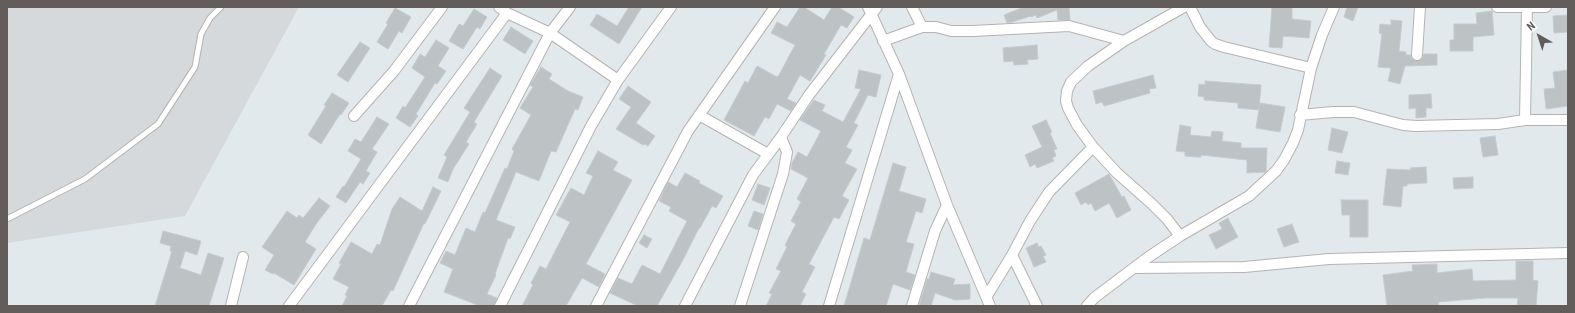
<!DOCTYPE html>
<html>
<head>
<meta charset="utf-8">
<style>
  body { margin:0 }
  #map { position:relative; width:1575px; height:313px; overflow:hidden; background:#e2e9ed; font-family:"Roboto Condensed",sans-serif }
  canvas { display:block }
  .frame { position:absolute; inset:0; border:8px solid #625c5b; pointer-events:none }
  .north { position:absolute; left:1519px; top:16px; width:40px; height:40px; -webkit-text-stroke:3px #fff; paint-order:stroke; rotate:321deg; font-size:11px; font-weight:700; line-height:16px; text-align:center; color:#625c5b }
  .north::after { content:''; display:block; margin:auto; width:14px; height:18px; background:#625c5b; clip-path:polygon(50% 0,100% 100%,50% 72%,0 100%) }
</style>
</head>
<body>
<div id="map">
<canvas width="1575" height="313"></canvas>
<div class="frame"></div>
<div class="north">N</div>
</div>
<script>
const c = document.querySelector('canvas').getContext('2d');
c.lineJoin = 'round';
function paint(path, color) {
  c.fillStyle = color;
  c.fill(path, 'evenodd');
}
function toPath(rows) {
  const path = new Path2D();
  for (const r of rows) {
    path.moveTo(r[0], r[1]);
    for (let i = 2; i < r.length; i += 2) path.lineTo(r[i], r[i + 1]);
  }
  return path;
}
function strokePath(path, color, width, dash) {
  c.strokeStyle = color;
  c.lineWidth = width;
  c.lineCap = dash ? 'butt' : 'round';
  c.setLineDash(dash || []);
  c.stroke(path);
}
paint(toPath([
  [7,7,299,7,185,216,7,243]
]), '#d5d9db');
const building = toPath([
  [629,7,642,7,619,44,590,25,597,14,617,26,629,7],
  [800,7,804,7,824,20,832,7,838,7,854,17,847,28,841,25,824,54,826,55,810,81,800,75,787,99,796,103,791,111,777,104,769,119,765,117,754,136,724,120,745,81,748,83,757,66,777,77,779,75,795,45,771,33,777,22,787,27,800,7],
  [1024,7,1069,7,1070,20,1058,20,1057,10,1037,18,1036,15,1031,17,1031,16,1012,22,1007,23,1004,15,1024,7],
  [1272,7,1292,7,1292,19,1311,21,1309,38,1283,36,1282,48,1269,47,1272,7],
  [1347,7,1358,7,1353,21,1344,17,1347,7],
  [395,8,411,17,402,33,399,31,388,49,377,42,388,24,386,23,395,8],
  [474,9,487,17,480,29,477,27,463,49,449,41,459,24,463,26,474,9],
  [1492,11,1494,35,1473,37,1473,51,1450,51,1450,40,1454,40,1454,24,1477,24,1476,13,1492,11],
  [1568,15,1568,32,1554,33,1553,16,1568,15],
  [1391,20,1402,21,1399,51,1406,52,1406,55,1411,55,1411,58,1416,61,1422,59,1424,54,1437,54,1437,65,1405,66,1400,84,1388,81,1391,68,1378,67,1382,34,1379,33,1380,24,1391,25,1391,20],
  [511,27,533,41,525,54,503,40,511,27],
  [436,40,449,48,438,66,446,71,437,84,435,83,416,114,418,116,410,127,396,118,403,106,405,108,425,77,412,68,420,54,425,57,436,40],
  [360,42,370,48,348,82,337,75,360,42],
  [1037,45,1038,59,1027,60,1028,64,1014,65,1013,61,1004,62,1003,48,1037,45],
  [541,67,552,74,549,79,568,91,583,97,578,110,575,109,556,152,551,151,539,181,516,172,496,220,515,227,510,239,508,238,495,274,496,275,487,294,497,298,494,306,480,306,444,292,453,269,440,263,446,251,455,255,466,228,475,232,483,212,485,213,505,168,507,169,514,151,512,149,531,115,520,108,533,87,530,85,541,67],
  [490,68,502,76,474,122,477,124,466,142,469,144,453,169,448,182,438,178,447,157,444,155,470,112,464,108,490,68],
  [859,70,881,75,876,97,868,95,854,123,858,125,846,147,852,150,845,163,857,169,842,196,849,200,839,219,834,217,809,264,815,267,802,292,806,294,800,306,766,306,772,294,769,293,781,271,776,269,787,247,785,245,796,224,791,221,801,202,797,199,808,178,791,169,792,163,798,152,807,157,821,131,800,120,814,100,825,105,822,111,843,122,861,89,855,88,859,70],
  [1568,70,1568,106,1546,109,1544,89,1555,88,1553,72,1568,70],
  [1153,75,1156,88,1149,89,1150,93,1104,106,1102,102,1096,104,1093,91,1153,75],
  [1205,81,1261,85,1259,110,1238,108,1238,103,1204,100,1204,97,1198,96,1199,84,1205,85,1205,81],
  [628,86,651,102,636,123,655,136,648,146,645,144,643,145,616,129,631,107,619,99,628,86],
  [332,93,349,103,341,115,340,114,321,144,308,135,326,106,324,105,332,93],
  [1431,94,1432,108,1426,108,1426,117,1416,118,1416,108,1409,109,1409,95,1431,94],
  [1260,103,1285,107,1280,132,1256,128,1260,103],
  [377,117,389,124,372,149,377,152,366,171,370,173,363,184,360,182,346,203,336,197,343,186,344,187,361,159,348,151,355,139,361,142,377,117],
  [1046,120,1052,132,1050,133,1057,149,1054,150,1056,156,1052,158,1054,161,1042,166,1037,168,1035,164,1030,167,1025,155,1042,147,1032,126,1046,120],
  [1180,125,1191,127,1190,135,1211,137,1212,131,1223,132,1222,141,1241,143,1241,148,1267,148,1266,172,1247,173,1247,160,1201,155,1201,157,1197,157,1185,156,1185,152,1176,151,1180,125],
  [1332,128,1348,132,1342,153,1328,150,1332,128],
  [1495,136,1498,155,1483,157,1480,138,1495,136],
  [598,151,618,162,613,170,632,180,586,264,605,274,599,287,582,278,566,306,522,306,533,285,531,283,540,266,546,269,570,222,556,215,571,188,584,195,593,176,586,173,598,151],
  [1337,161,1350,163,1348,175,1335,173,1337,161],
  [893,163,906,167,899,191,926,199,922,213,916,211,906,242,914,244,906,272,915,275,910,290,893,284,886,306,844,306,864,238,870,240,893,163],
  [1426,167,1427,183,1407,184,1407,186,1403,186,1401,207,1383,205,1387,169,1411,170,1410,168,1426,167],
  [685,173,700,181,699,183,723,196,716,208,712,206,700,228,699,228,684,258,657,306,638,306,610,293,618,278,632,284,642,265,660,274,687,221,669,211,671,207,659,201,668,182,677,187,685,173],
  [1109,174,1122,197,1124,196,1131,210,1117,218,1109,203,1095,211,1091,203,1088,205,1086,202,1081,205,1075,193,1109,174],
  [1473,177,1473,188,1454,189,1453,178,1473,177],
  [758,184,770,188,764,205,752,200,758,184],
  [433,187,441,191,425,224,424,223,393,291,391,290,382,306,342,306,347,296,345,295,349,287,333,279,341,264,339,263,351,242,372,254,377,244,380,245,392,209,400,197,422,211,433,187],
  [319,198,330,206,316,224,305,242,316,249,294,285,274,273,273,274,265,270,274,255,262,247,287,211,297,218,299,215,303,218,319,198],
  [1341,200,1368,200,1368,237,1350,237,1350,215,1342,215,1341,200],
  [754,211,763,214,758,230,748,226,754,211],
  [1228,218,1238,237,1216,249,1209,235,1222,229,1219,223,1228,218],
  [1292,224,1299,242,1284,247,1277,229,1292,224],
  [163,231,201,241,197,255,185,251,180,268,201,275,208,253,224,258,209,306,155,306,172,251,170,251,171,246,160,243,163,231],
  [644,235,652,239,647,248,639,243,644,235],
  [1037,243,1039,247,1041,246,1046,255,1043,256,1046,262,1034,267,1026,248,1037,243],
  [1516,261,1533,261,1533,280,1538,281,1536,306,1517,306,1518,298,1485,298,1438,302,1439,306,1387,306,1383,275,1413,271,1412,265,1437,264,1437,273,1472,269,1473,281,1516,280,1516,261],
  [931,272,955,279,953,285,970,284,970,299,955,300,935,293,931,306,919,306,927,279,929,279,931,272]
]);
paint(building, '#bdc3c5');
strokePath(building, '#c1ccd1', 1);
const lane = toPath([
  [7,219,85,179,158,124,195,67,201,34,210,18,221,7]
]);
const street = toPath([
  [868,7,899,74,947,205,990,306],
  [912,7,922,27],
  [1190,7,1200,27,1211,41,1215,44,1224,47,1311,68],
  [1497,7,1546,7],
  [507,13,550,33,618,80],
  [883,41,922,27,936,27,951,31,973,31,1069,26,1124,41],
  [1417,55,1420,7],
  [699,115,768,154],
  [1300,115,1333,112,1354,112,1403,125,1416,126,1498,124,1525,120,1568,120],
  [354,116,394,71,442,7],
  [1525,120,1527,8],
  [1180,236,1167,219,1152,204,1117,173,1093,147,1077,125,1068,108,1066,101,1067,91,1071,82,1088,66,1124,41,1184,7],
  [1012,255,1037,306],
  [1134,268,1244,267,1329,259,1568,253],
  [987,296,1012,255,1030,221,1049,192,1093,147],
  [231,306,243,257],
  [289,306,507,13,499,7],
  [409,306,550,33,570,7],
  [500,306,591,126,618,80,671,7],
  [596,306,688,131,775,7],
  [685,306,753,175,781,137,809,95,877,7],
  [740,306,783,174,787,152,781,137],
  [829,306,899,74],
  [912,306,935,231,947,205],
  [1087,306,1094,298,1147,258,1180,236,1249,196,1276,171,1284,160,1293,143,1298,130,1311,68,1322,35,1334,7]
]);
strokePath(lane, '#b7b2b0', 7);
strokePath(street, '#b7b2b0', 12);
strokePath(lane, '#fff', 5);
strokePath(street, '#fff', 10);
</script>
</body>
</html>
